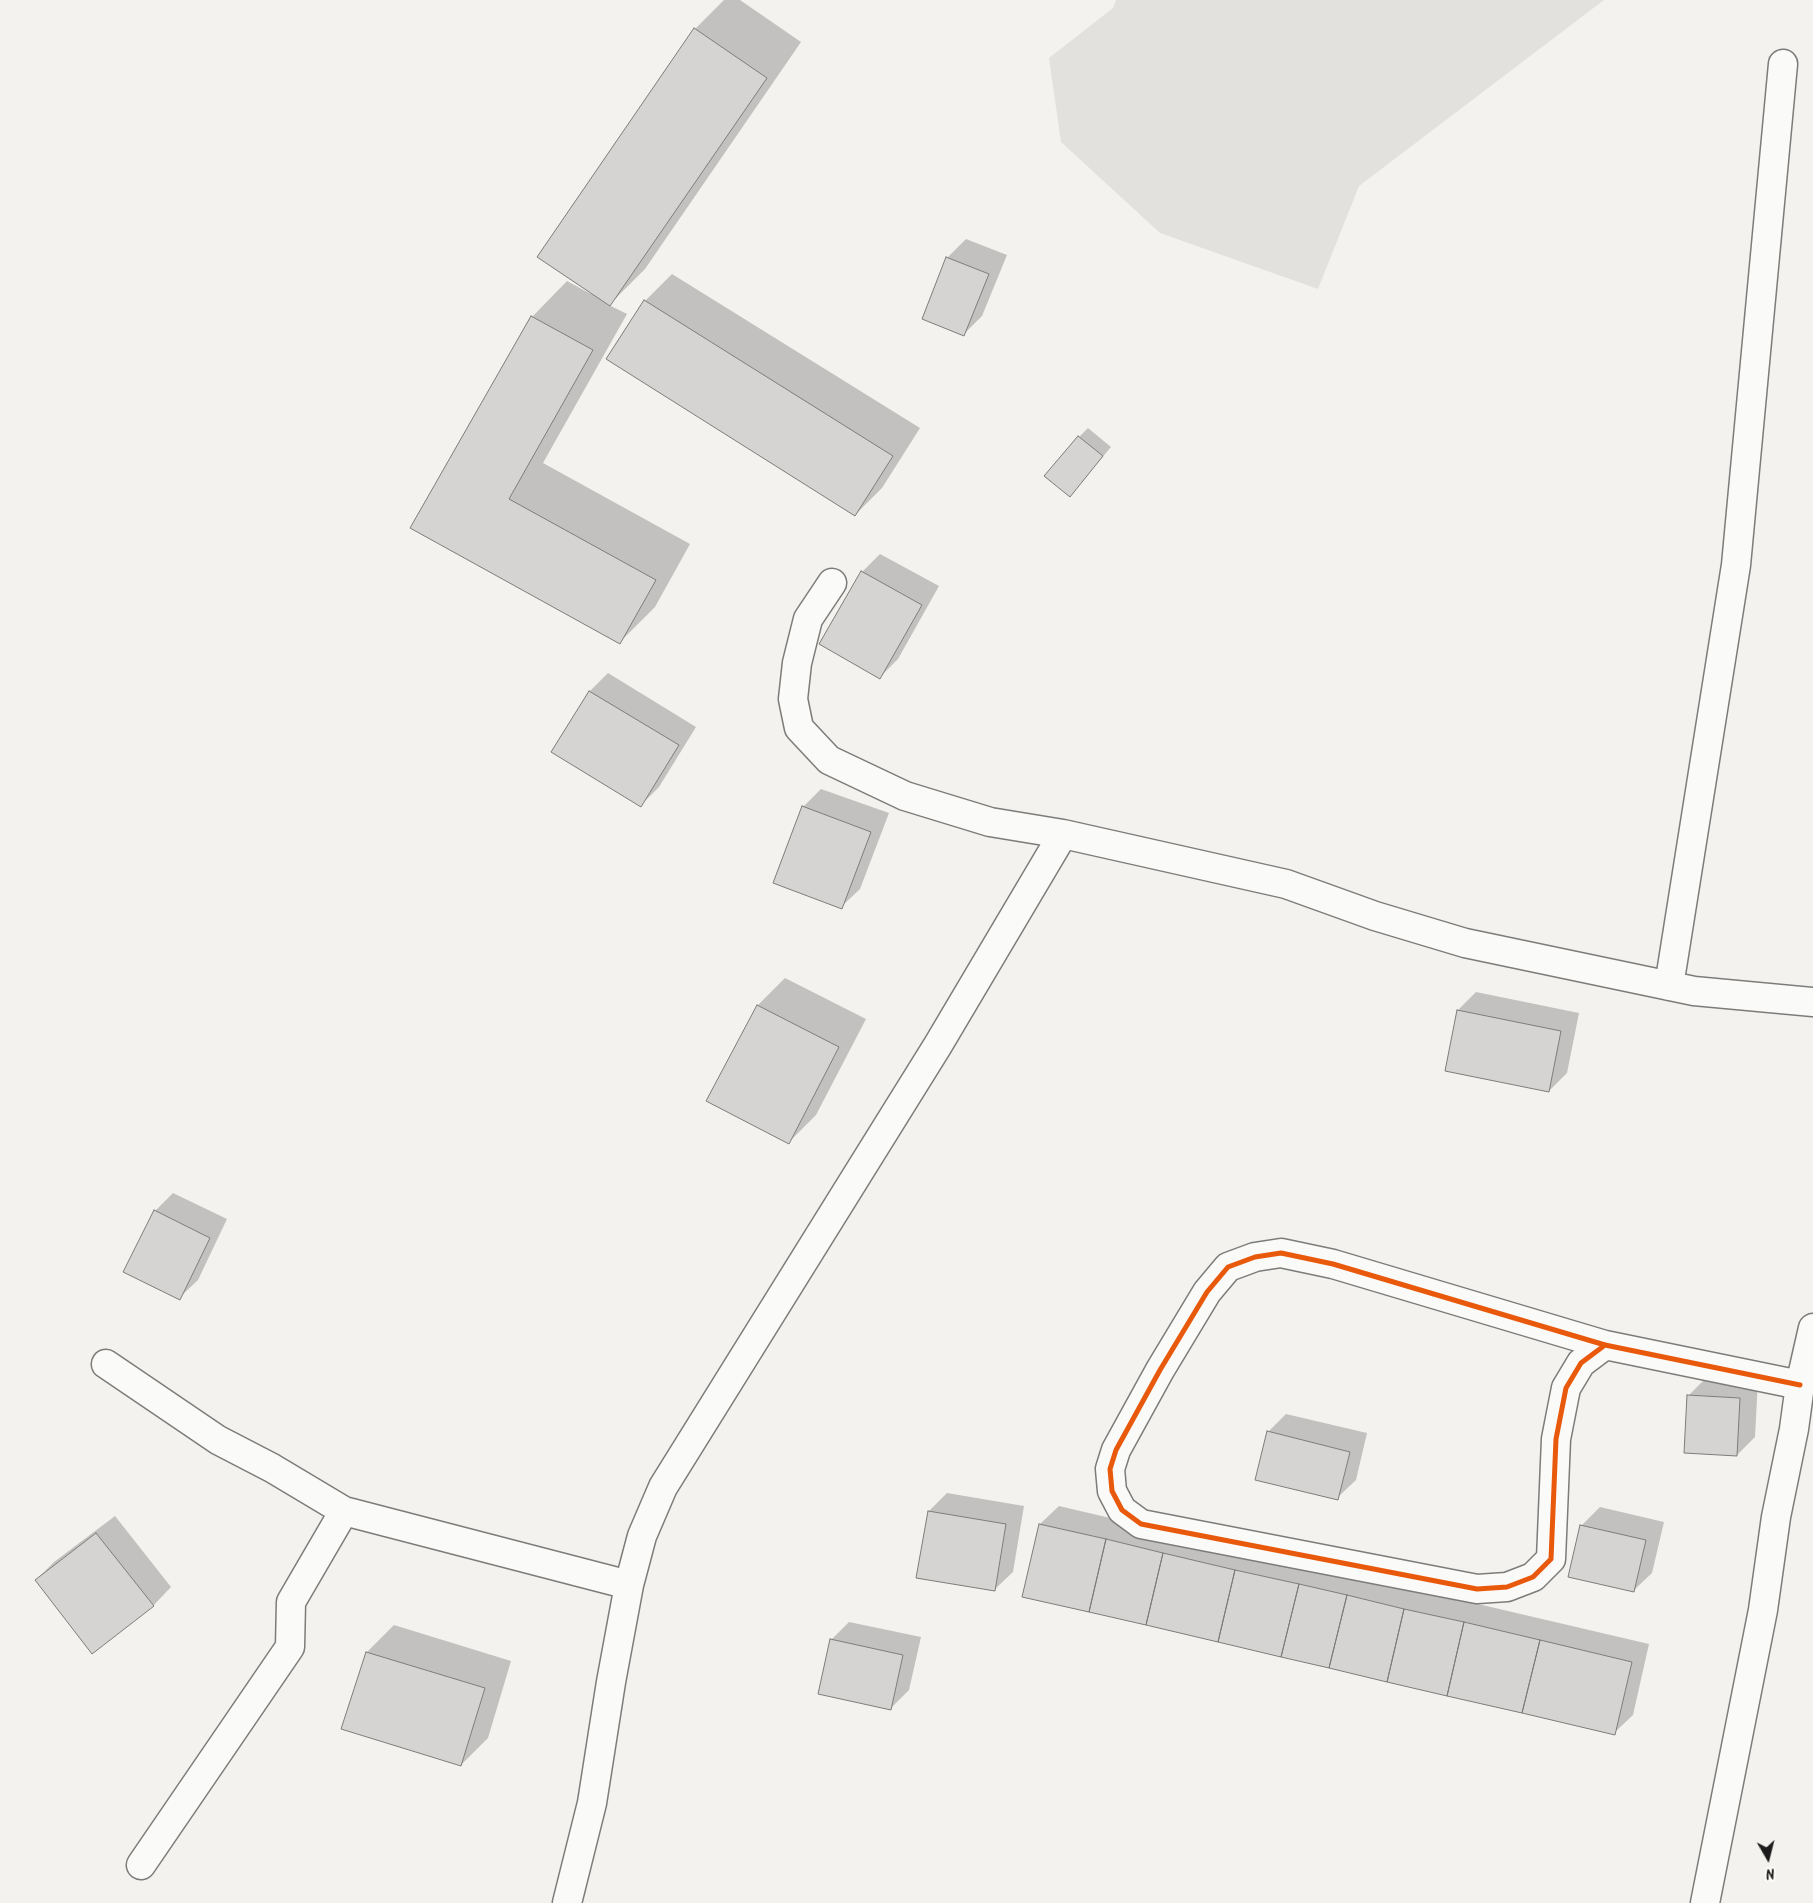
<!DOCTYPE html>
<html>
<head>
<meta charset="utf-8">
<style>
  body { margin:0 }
  #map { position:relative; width:1813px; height:1903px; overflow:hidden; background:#f3f2ef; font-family:Kalam,sans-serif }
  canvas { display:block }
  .north { position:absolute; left:1743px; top:1833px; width:50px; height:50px; -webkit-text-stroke:4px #fdfcf7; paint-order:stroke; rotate:172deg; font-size:14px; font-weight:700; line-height:20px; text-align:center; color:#1c1c1c }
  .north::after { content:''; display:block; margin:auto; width:18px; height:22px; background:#1c1c1c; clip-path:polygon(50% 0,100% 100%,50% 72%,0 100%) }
</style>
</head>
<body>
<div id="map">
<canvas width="1813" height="1903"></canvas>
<div class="north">N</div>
</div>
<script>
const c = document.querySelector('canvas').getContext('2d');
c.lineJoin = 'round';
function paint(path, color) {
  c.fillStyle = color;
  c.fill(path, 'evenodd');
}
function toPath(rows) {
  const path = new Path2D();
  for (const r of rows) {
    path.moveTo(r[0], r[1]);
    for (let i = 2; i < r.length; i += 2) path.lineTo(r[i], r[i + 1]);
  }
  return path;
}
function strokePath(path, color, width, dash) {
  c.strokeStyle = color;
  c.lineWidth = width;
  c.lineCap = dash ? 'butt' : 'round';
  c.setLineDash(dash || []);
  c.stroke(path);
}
paint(toPath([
  [1116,0,1604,0,1359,186,1318,289,1160,233,1061,142,1049,58,1113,8]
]), '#e2e1dd');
paint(toPath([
  [724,0,740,0,801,42,645,269,609,305,627,314,543,463,690,544,655,607,620,642,412,528,532,317,567,281,591,294,592,293,695,29],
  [966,239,1007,255,982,316,964,334,923,318,948,257],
  [672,274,920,428,882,488,855,515,608,359,645,301],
  [1088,428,1111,447,1070,496,1079,437],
  [880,554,939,586,898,659,880,677,862,572],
  [608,673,696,727,659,787,641,805,553,752,590,691],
  [821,789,889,813,860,889,841,907,803,807],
  [785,978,866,1019,816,1115,789,1142,758,1005],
  [1476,992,1579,1013,1567,1073,1549,1091,1458,1010],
  [173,1193,227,1219,198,1280,179,1298,155,1211],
  [1707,1377,1758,1380,1755,1437,1737,1455,1688,1396],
  [1286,1414,1367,1433,1356,1480,1337,1498,1268,1432],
  [947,1493,1024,1506,1013,1572,994,1590,929,1511],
  [1059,1506,1649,1644,1633,1715,1614,1733,1024,1596,1040,1524],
  [1600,1507,1664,1522,1652,1573,1633,1591,1582,1525],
  [115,1516,171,1587,153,1606,36,1580,54,1562],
  [849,1622,921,1637,909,1690,891,1708,831,1640],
  [394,1625,511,1661,488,1738,461,1765,343,1728,367,1652]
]), '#0003');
const building = toPath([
  [694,28,767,78,610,306,537,257,694,28],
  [946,257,989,274,964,336,922,319,946,257],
  [644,300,893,456,855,516,606,359,644,300],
  [531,316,593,350,509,499,656,580,620,644,410,528,531,316],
  [1078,436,1103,456,1070,497,1044,476,1078,436],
  [861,571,922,605,880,679,819,644,861,571],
  [589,691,679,745,641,807,551,752,589,691],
  [802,806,871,832,842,909,773,883,802,806],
  [757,1005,839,1047,789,1144,706,1101,757,1005],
  [1457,1010,1561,1031,1549,1092,1445,1071,1457,1010],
  [154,1210,210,1238,180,1300,123,1272,154,1210],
  [1687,1395,1740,1398,1737,1456,1684,1453,1687,1395],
  [1267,1431,1350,1452,1338,1500,1255,1480,1267,1431],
  [928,1511,1006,1524,995,1591,916,1578,928,1511],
  [1039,1524,1106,1539,1089,1612,1022,1597,1039,1524],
  [1580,1525,1646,1540,1634,1592,1568,1577,1580,1525],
  [96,1533,154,1606,92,1654,35,1580,96,1533],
  [1106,1539,1163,1553,1146,1625,1089,1612,1106,1539],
  [1163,1553,1235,1570,1218,1642,1146,1625,1163,1553],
  [1235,1570,1299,1584,1281,1657,1218,1642,1235,1570],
  [1299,1584,1347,1595,1329,1668,1281,1657,1299,1584],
  [1347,1595,1404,1609,1387,1682,1329,1668,1347,1595],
  [1404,1609,1464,1622,1447,1696,1387,1682,1404,1609],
  [1464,1622,1540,1640,1522,1713,1447,1696,1464,1622],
  [830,1639,903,1655,891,1710,818,1694,830,1639],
  [1540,1640,1632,1662,1615,1735,1522,1713,1540,1640],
  [366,1652,485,1688,461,1766,341,1729,366,1652]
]);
paint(building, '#d5d4d2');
strokePath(building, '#7d7c7b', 1);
const minor = toPath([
  [832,583,808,619,797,663,793,699,799,728,829,760,905,796,990,822,1063,834,1286,884,1375,916,1465,943,1694,991,1813,1002],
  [1669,986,1736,565,1783,64],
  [1605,1345,1581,1363,1566,1388,1556,1439,1551,1559,1533,1577,1507,1587,1477,1589,1141,1524,1122,1510,1112,1491,1110,1469,1116,1450,1160,1370,1207,1292,1228,1267,1255,1257,1281,1253,1333,1264,1605,1345,1800,1385],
  [106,1364,218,1440,272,1468,344,1511,629,1585],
  [141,1865,290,1647,291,1602,344,1511],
  [567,1903,592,1803,611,1682,629,1585,642,1536,663,1487,938,1045,1063,834],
  [1705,1903,1763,1610,1776,1517,1794,1429,1800,1385,1813,1328]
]);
strokePath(minor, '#7d7c7b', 31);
strokePath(minor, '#fafaf8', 28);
strokePath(toPath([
  [1605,1345,1581,1363,1566,1388,1556,1439,1551,1559,1533,1577,1507,1587,1477,1589,1141,1524,1122,1510,1112,1491,1110,1469,1116,1450,1160,1370,1207,1292,1228,1267,1255,1257,1281,1253,1333,1264,1605,1345,1800,1385]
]), '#e8590c', 5);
</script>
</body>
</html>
